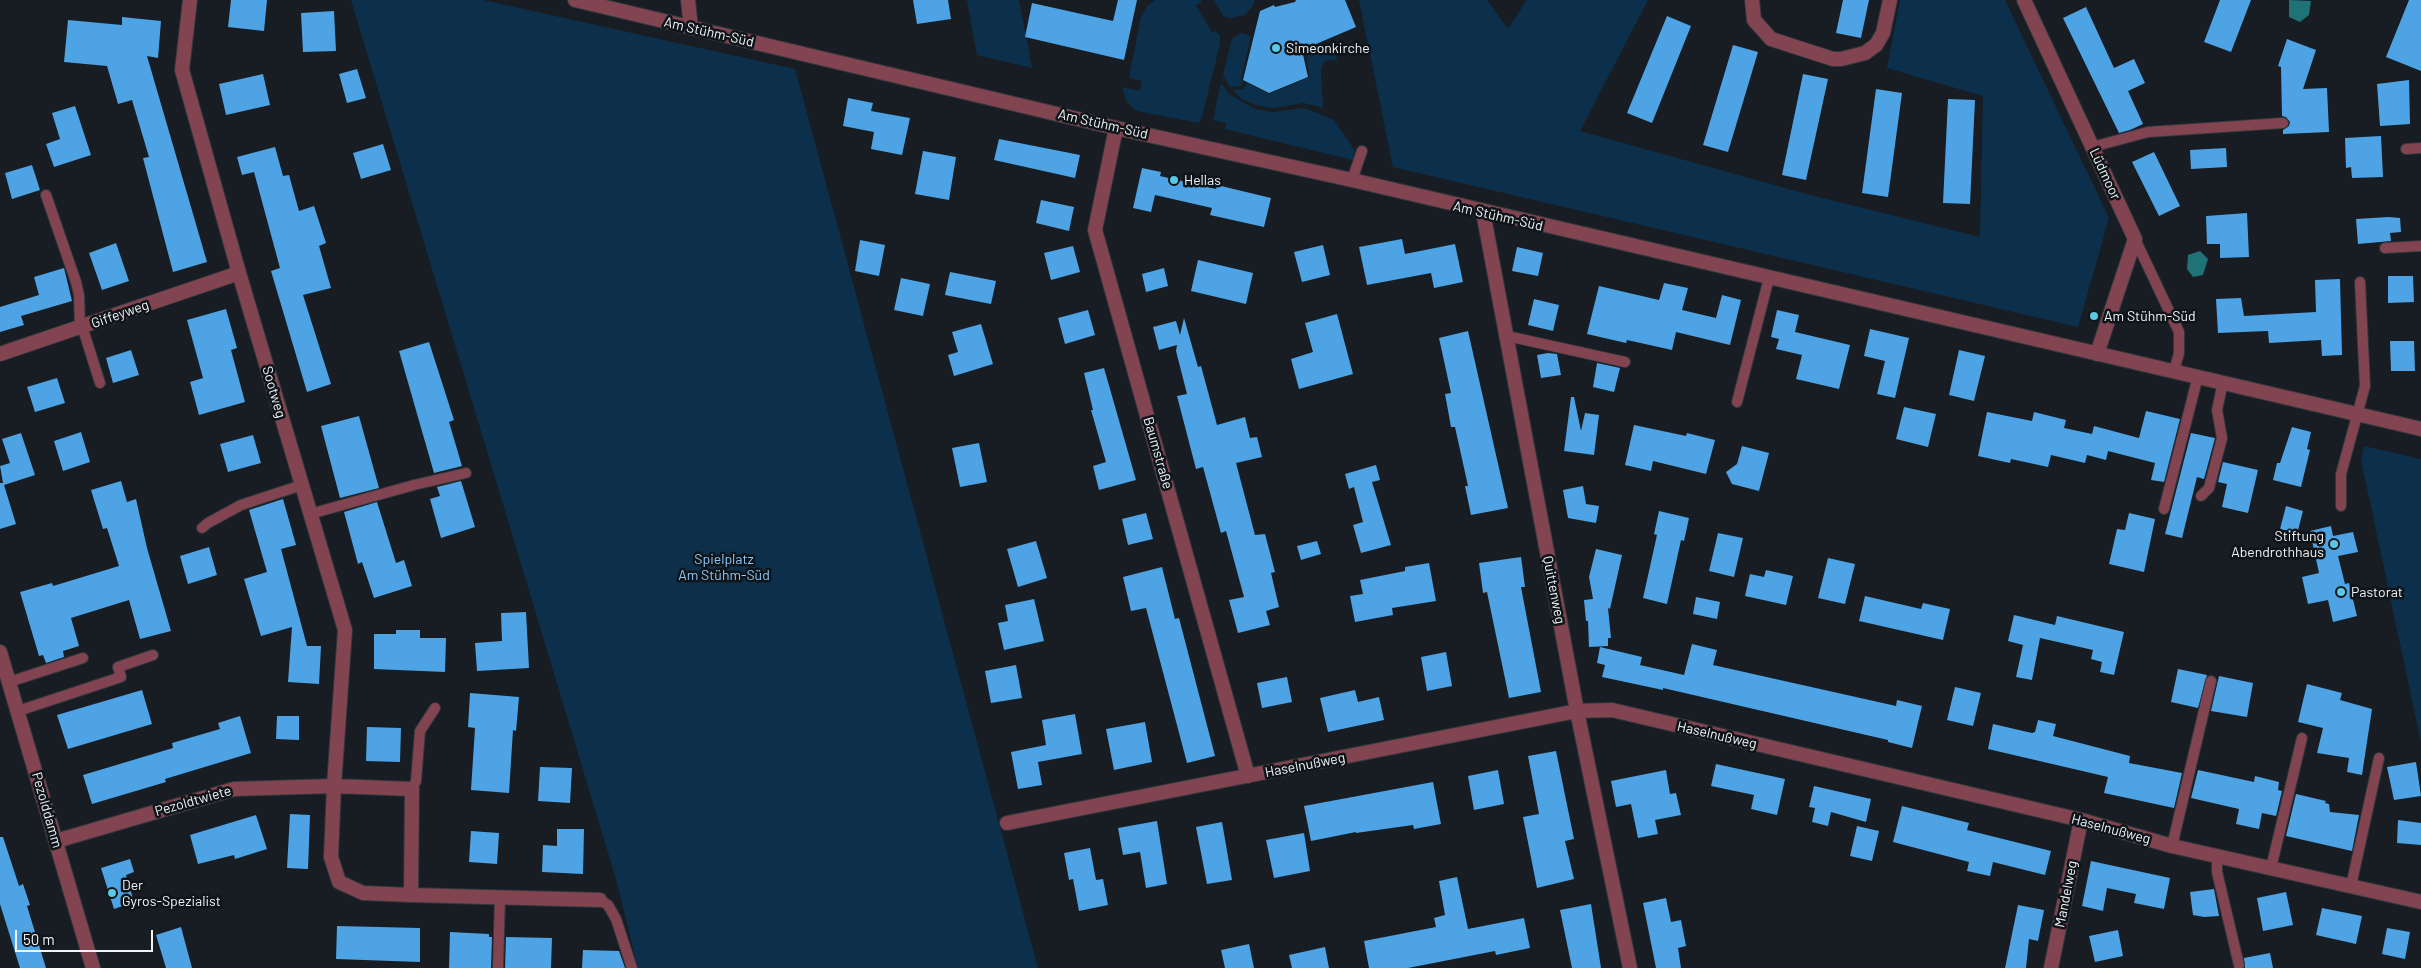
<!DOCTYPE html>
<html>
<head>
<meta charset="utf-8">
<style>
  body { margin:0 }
  #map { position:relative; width:2421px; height:968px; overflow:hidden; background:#171d22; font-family:Barlow,sans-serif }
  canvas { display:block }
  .scale { position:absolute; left:15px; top:930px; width:138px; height:22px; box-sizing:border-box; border:2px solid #f0f4f8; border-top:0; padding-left:6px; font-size:15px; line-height:18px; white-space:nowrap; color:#f0f4f8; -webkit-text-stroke:4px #0e1418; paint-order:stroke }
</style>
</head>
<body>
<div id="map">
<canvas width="2421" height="968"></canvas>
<div class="scale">50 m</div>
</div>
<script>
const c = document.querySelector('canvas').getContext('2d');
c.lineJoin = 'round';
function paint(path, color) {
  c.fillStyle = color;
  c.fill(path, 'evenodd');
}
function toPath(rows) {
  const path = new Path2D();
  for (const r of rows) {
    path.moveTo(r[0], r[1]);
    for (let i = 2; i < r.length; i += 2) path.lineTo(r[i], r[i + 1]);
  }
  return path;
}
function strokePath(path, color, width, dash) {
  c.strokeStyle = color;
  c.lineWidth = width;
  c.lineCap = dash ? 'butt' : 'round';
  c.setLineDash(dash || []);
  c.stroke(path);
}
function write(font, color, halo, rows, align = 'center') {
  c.font = font + ' Barlow,sans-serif';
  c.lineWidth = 5;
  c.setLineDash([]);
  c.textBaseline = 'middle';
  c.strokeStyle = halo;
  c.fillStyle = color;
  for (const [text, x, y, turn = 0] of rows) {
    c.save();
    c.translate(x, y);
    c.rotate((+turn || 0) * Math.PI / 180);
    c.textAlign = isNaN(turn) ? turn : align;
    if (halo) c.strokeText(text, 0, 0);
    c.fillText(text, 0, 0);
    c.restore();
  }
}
paint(toPath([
  [351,0,483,0,795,69,1038,968,638,968,616,879],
  [967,0,1019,0,1032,68,977,55],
  [1155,0,1201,0,1201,2,1196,5,1212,33,1215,31,1220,35,1220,44,1202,117,1199,123,1137,111,1127,102,1122,87,1140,91,1142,81,1129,78,1141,17,1147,6],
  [1214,0,1255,0,1252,7,1245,15,1230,18,1223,16],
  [1359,0,1487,0,1508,29,1527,0,1648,0,1580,131,1814,196,1980,237,1983,96,1887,68,1900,0,2005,0,2109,218,2078,327,1393,167],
  [1241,33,1251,36,1241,80,1243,81,1241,86,1232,87,1229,86,1223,75,1232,39],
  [1308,42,1317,43,1336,54,1337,61,1330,60,1323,62,1321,72,1323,108,1304,103,1273,108,1256,105,1242,99,1232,90,1243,89,1247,83,1269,94,1310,77,1305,49,1310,48],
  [1221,83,1229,94,1255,109,1273,112,1304,108,1334,120,1355,151,1353,160,1225,129,1226,123,1213,120],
  [2364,446,2421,459,2421,742,2361,460]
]), '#0c304b');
paint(toPath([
  [2289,0,2311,1,2309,15,2300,22,2289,17],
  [2200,251,2208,259,2203,275,2193,277,2187,269,2188,255]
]), '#1f7377');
paint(toPath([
  [231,0,267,0,264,31,228,27],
  [913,0,948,0,951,19,917,24],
  [1118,0,1137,0,1124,60,1025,37,1032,3,1113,21],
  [1296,0,1345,0,1356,27,1302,50,1308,77,1269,93,1243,80,1260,11,1274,5,1275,7,1295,2],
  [1843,0,1869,0,1861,38,1836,33],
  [2220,0,2251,0,2231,52,2204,42],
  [2409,0,2421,0,2421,71,2386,57],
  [2086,7,2114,68,2134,59,2145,83,2128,91,2143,124,2130,130,2119,133,2063,18],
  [334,11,336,51,303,52,301,13],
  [1667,16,1691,26,1652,123,1627,113],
  [122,17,161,21,158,58,147,56,207,262,173,272,143,158,149,157,132,100,118,104,107,66,64,62,68,20,122,25],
  [2287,39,2316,50,2303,89,2327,88,2329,132,2283,134,2283,130,2289,126,2290,122,2286,117,2282,116,2281,67,2278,66],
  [1733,45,1758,52,1728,152,1703,145],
  [357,69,366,98,347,103,339,74],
  [263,74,270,105,226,115,219,84],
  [1803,74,1828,79,1806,180,1782,175],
  [2409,80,2410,124,2380,126,2377,84],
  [1876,89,1902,93,1888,197,1862,193],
  [848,98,873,103,871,111,910,118,902,155,871,149,874,132,843,126],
  [1948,99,1975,100,1970,204,1943,203],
  [75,106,91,155,54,167,46,144,60,139,52,113],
  [2381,136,2383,177,2352,178,2351,167,2346,168,2345,138],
  [999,139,1080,155,1075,178,994,160],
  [383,144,391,170,361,179,353,153],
  [275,147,283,176,289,175,299,211,314,206,326,243,319,246,331,288,303,295,331,384,307,392,271,271,280,268,254,172,242,175,237,157],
  [2226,148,2227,167,2191,169,2190,150],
  [923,151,956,157,949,200,915,194],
  [2154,152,2180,206,2159,216,2132,162],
  [32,165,40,190,12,199,5,173],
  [1142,168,1161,172,1160,176,1216,189,1217,185,1271,198,1264,227,1210,215,1212,208,1155,195,1151,212,1133,208],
  [1041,200,1074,207,1069,231,1036,223],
  [2247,213,2249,257,2220,258,2220,244,2207,244,2206,216],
  [2389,217,2400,218,2401,232,2390,233,2391,241,2358,244,2356,219],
  [1402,239,1405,254,1455,244,1463,282,1434,288,1431,273,1367,285,1359,247],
  [860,240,885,245,879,276,855,271],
  [116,243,129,281,102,290,89,253],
  [1323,245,1330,275,1302,282,1294,252],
  [1073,246,1080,272,1051,280,1044,253],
  [1517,247,1543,253,1538,276,1512,271],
  [1198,260,1253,273,1246,304,1191,291],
  [64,268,72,301,21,316,24,325,0,332,0,307,39,295,34,277],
  [1164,268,1168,286,1146,292,1142,274],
  [950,272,996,281,991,304,945,295],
  [2388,276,2413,276,2414,302,2388,303],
  [901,278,930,284,923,316,894,310],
  [2340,279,2342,355,2322,356,2321,340,2269,343,2268,331,2218,333,2216,299,2241,298,2244,316,2316,312,2315,280],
  [1664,283,1688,288,1682,310,1716,318,1722,295,1741,300,1730,345,1676,332,1672,350,1627,340,1626,343,1587,334,1599,286,1659,300],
  [1534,299,1559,305,1553,331,1528,325],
  [226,309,237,348,231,350,245,402,199,415,190,382,203,378,187,320],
  [1088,310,1095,335,1065,344,1058,318],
  [1777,310,1799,315,1795,332,1850,345,1839,389,1796,379,1802,355,1776,349,1779,339,1771,337],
  [1337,314,1353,374,1299,389,1291,359,1313,352,1305,323],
  [1184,318,1198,367,1201,366,1217,425,1245,417,1250,438,1257,437,1262,457,1236,463,1255,535,1265,534,1275,572,1271,573,1279,607,1266,611,1270,625,1238,633,1229,600,1244,597,1226,531,1221,533,1203,467,1196,469,1177,396,1187,394,1176,351,1177,345,1159,350,1153,327,1176,321,1180,335],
  [981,324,993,364,954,376,948,355,958,352,952,332],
  [1870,329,1909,338,1895,398,1877,394,1885,361,1864,356],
  [1468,331,1508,508,1471,515,1465,486,1468,486,1455,427,1451,427,1445,394,1451,393,1439,338],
  [2390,341,2414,341,2415,371,2391,371],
  [429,342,454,420,449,422,462,466,434,473,399,351],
  [131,350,139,375,113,383,106,358],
  [1959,350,1985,356,1974,401,1949,395],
  [1548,353,1557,354,1561,375,1541,378,1537,355],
  [1597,363,1620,368,1614,392,1593,387],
  [1104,368,1136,480,1099,490,1093,466,1106,462,1091,410,1093,410,1084,373],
  [57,378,65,403,35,412,27,387],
  [1571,397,1574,397,1581,431,1585,413,1599,415,1594,455,1564,451],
  [1904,407,1936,414,1928,447,1896,439],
  [2146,411,2180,419,2164,482,2151,480,2155,463,2108,451,2106,460,2087,455,2085,463,2051,455,2048,467,2011,459,2010,463,1978,456,1987,412,2032,421,2034,412,2066,420,2064,428,2092,434,2094,426,2139,438],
  [359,416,379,488,340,498,321,426],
  [1634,425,1686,436,1687,433,1715,440,1706,474,1653,461,1651,471,1625,465],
  [2292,427,2311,432,2307,449,2310,450,2301,487,2273,480,2277,463,2280,463],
  [81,432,90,462,63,471,54,441],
  [21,433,35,475,4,485,16,524,0,529,0,483,3,483,0,466,10,463,2,439],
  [2191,433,2215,438,2204,479,2197,477,2182,538,2165,534],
  [253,435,261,463,228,472,220,444],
  [979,443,987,482,960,487,952,448],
  [1742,446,1769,453,1759,491,1732,484,1726,472,1737,464],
  [2223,462,2258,470,2248,513,2222,507,2227,484,2218,482],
  [1376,465,1380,480,1372,482,1391,545,1361,553,1353,525,1363,522,1354,487,1349,489,1345,474],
  [121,481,127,502,136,499,147,548,171,631,140,639,129,600,71,618,79,646,63,651,64,657,46,663,43,655,39,656,20,592,52,583,53,586,119,566,107,528,103,529,91,490],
  [461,481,475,527,441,538,430,499,440,496,437,487],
  [1583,486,1586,504,1599,506,1596,523,1568,518,1563,490],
  [283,499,296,545,281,549,307,646,321,646,319,684,288,682,292,627,261,636,244,579,267,572,249,510],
  [377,502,396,563,404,560,412,586,374,598,362,562,358,564,344,512],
  [2286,506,2303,511,2297,534,2280,529],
  [1659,511,1689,518,1684,541,1681,540,1667,604,1643,598,1657,535,1654,534],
  [1146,513,1153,539,1128,545,1122,519],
  [2129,513,2155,519,2144,572,2109,564,2117,529,2125,530],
  [2331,526,2333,536,2353,532,2358,552,2338,556,2345,584,2349,583,2357,616,2333,622,2328,600,2308,604,2302,577,2319,573,2310,531],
  [1718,533,1743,538,1734,577,1709,571],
  [1036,541,1047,578,1018,587,1007,549],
  [1317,541,1321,554,1301,560,1297,546],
  [209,547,217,575,188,584,180,556],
  [1596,549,1622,555,1610,609,1608,608,1611,638,1608,638,1608,646,1589,647,1588,621,1586,621,1584,600,1593,599,1589,577],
  [1521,557,1525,587,1521,587,1541,692,1509,698,1487,592,1483,593,1479,563],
  [1828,558,1855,564,1845,604,1818,598],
  [1429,563,1436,601,1392,608,1393,615,1355,622,1350,596,1363,594,1360,580,1405,571,1405,567],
  [1162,567,1175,619,1179,618,1215,756,1187,763,1146,608,1131,611,1123,577],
  [1766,570,1793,576,1786,605,1745,596,1750,574,1764,577],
  [1865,596,1921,609,1923,603,1950,609,1943,640,1859,621],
  [1696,597,1720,602,1717,619,1693,614],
  [1034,599,1044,641,1004,650,998,623,1008,621,1005,605],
  [526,612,529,668,477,671,475,643,502,641,501,613],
  [2014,615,2055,625,2057,616,2124,632,2114,675,2100,672,2102,662,2091,659,2093,650,2040,638,2032,680,2016,677,2023,645,2008,641],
  [396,630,420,630,420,638,446,638,445,672,374,669,374,634,396,634],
  [1692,644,1717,650,1713,665,1896,706,1897,700,1922,706,1912,748,1888,742,1888,740,1663,688,1663,690,1602,677,1605,665,1597,663,1600,647,1642,657,1640,665,1684,675],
  [1446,652,1452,686,1427,691,1421,657],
  [1016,665,1022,698,991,703,985,671],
  [2178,669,2207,675,2198,708,2171,702],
  [2219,676,2253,683,2247,717,2211,711],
  [1287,677,1292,702,1262,708,1257,683],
  [2307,684,2342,693,2340,700,2372,709,2362,775,2347,772,2349,758,2317,753,2323,728,2298,722],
  [1955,687,1981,693,1973,726,1947,720],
  [142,690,152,724,68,749,57,715],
  [1355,690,1358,702,1379,697,1384,720,1328,732,1320,698],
  [470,693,519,697,516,731,513,730,509,793,471,790,475,728,468,727],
  [1075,714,1082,754,1038,762,1042,785,1018,789,1011,752,1046,745,1042,720],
  [240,716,251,753,165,779,166,782,92,804,83,775,173,748,172,743,220,729,218,723],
  [277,716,299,716,299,740,276,739],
  [2038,720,2056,724,2053,736,2130,756,2129,763,2182,773,2174,808,2104,793,2108,777,1988,749,1993,724,2032,733,2035,732],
  [1145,722,1152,762,1114,770,1106,729],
  [367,727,401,728,400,762,366,761],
  [1556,751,1574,839,1565,841,1574,879,1537,888,1523,817,1539,814,1528,756],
  [2416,762,2421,796,2394,800,2387,767],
  [1716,764,1785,779,1777,815,1751,809,1754,795,1711,786],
  [540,767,572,768,570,803,538,801],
  [1498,770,1504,804,1474,810,1468,776],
  [1666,770,1670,794,1676,793,1681,815,1655,820,1658,834,1638,838,1631,804,1616,807,1611,781],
  [2198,770,2254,782,2255,776,2279,782,2278,790,2282,791,2276,816,2262,813,2259,829,2236,824,2239,809,2191,798],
  [1433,782,1441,824,1414,829,1413,825,1356,833,1356,832,1311,841,1304,806],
  [1814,786,1871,799,1866,822,1831,812,1828,826,1812,822,1815,808,1809,807],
  [2296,794,2326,801,2325,803,2329,804,2330,812,2359,815,2352,851,2286,836],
  [1902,806,1969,823,1967,830,2051,851,2045,875,1993,862,1990,876,1967,871,1969,862,1893,842],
  [290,814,310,815,308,869,287,868],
  [256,815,267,849,235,859,234,855,198,864,190,835],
  [2398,820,2421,823,2421,845,2397,843],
  [1157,821,1167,884,1146,888,1140,852,1123,855,1118,828],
  [1222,822,1232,880,1207,884,1196,827],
  [1857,826,1879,831,1872,861,1850,856],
  [557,829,584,829,583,874,542,872,543,845,557,846],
  [471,831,499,833,497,864,469,862],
  [1304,833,1310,871,1274,878,1266,840],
  [0,837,3,837,19,886,23,884,30,905,27,906,46,968,20,968,0,904],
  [1090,848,1096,880,1103,879,1108,905,1079,911,1073,879,1069,880,1064,853],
  [130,859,134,872,126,875,134,902,114,909,101,868],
  [2091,861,2170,878,2164,909,2134,903,2136,894,2107,888,2103,911,2082,906],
  [1457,877,1468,929,1524,918,1530,948,1496,955,1495,951,1408,968,1369,968,1364,941,1436,927,1434,918,1445,915,1439,881],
  [2214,889,2219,916,2204,917,2193,915,2190,892],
  [2286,892,2293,925,2263,931,2257,898],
  [1666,898,1671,922,1681,920,1686,946,1678,948,1681,968,1656,968,1643,903],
  [1591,904,1601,968,1572,968,1560,910],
  [2018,905,2044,910,2038,941,2029,939,2026,968,2005,968],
  [2322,908,2362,916,2356,944,2316,935],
  [337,926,420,928,420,962,336,959],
  [181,927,192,968,166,968,156,935],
  [2387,928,2410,932,2405,959,2382,954],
  [2118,930,2123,956,2095,962,2089,936],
  [450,932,489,934,489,937,492,937,491,968,449,968],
  [506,937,552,938,551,968,505,968],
  [1249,944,1254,968,1225,968,1221,950],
  [1325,947,1329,968,1292,968,1289,955],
  [583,950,619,951,625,968,582,968],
  [2270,953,2273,968,2245,968,2244,958]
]), '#4ea3e5');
const service = toPath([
  [2092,147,2148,132,2283,123],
  [2406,149,2421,148],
  [1352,180,1362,151],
  [46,195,76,282,79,295,80,327],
  [2135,239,2179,332,2179,353,2174,371],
  [2385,248,2421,246],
  [82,326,100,383],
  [1507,336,1625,362],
  [1737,402,1769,278],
  [2201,496,2209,488,2222,438,2217,410,2223,382],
  [2341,506,2341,474,2365,386,2360,282],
  [2164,509,2198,376],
  [310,514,414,485,466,473],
  [202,528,208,523,241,505,302,485],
  [9,682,83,658],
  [18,711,121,677,118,667,153,655],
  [412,789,416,781,420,731,435,708],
  [2172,846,2211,681],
  [2217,856,2217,872,2239,965],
  [2271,868,2302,738],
  [2351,886,2379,758],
  [600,900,608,905,616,919,632,968],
  [498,968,500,897]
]);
const minor = toPath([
  [575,0,1116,128,1352,180,2421,429],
  [688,0,691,28],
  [1752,0,1754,20,1771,39,1833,59,1841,59,1865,53,1876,45,1883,33,1890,0],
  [2024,0,2135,239,2097,354],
  [1116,128,1095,230,1248,776],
  [1483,212,1577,711,1630,968],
  [0,354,239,273],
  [1007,823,1577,711,1612,710,2081,820,2172,846,2421,902],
  [56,841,234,789,334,786,412,789,411,895,363,893,339,882,331,857,334,786,345,630,239,273,182,70,190,0],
  [411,895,600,900],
  [2051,968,2081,820]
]);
const tertiary = toPath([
  [0,652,93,968]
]);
strokePath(service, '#31373c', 12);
strokePath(minor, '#31373c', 16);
strokePath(tertiary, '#31373c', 16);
strokePath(service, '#814450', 10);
strokePath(minor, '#814450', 14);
strokePath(tertiary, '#814450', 14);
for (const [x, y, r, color] of [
  [1276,48,5,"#58c9e4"],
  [1174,180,5,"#58c9e4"],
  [2094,316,5,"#58c9e4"],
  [2334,544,5,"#58c9e4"],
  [2341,592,5,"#58c9e4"],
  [112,893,5,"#58c9e4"]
]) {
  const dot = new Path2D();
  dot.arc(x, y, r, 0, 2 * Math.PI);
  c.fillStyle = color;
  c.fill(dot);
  strokePath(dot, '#0e1418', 2);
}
write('14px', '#f0f4f8', '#0e1418', [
  ["Am Stühm-Süd",709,32,13],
  ["Am Stühm-Süd",1103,124,13],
  ["Lüdmoor",2105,174,65],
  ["Am Stühm-Süd",1498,216,13],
  ["Giffeyweg",120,314,-19],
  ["Sootweg",274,392,74],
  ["Baumstraße",1158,453,74],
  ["Quittenweg",1554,590,79],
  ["Haselnußweg",1717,735,13],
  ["Haselnußweg",1305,765,-11],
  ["Pezoldtwiete",193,801,-16],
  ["Pezolddamm",47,810,74],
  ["Haselnußweg",2111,829,15],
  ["Mandelweg",2066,894,-79]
]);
write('14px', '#f0f4f8', '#0e1418', [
  ["Simeonkirche",1286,48],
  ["Hellas",1184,180],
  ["Am Stühm-Süd",2104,316],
  ["Stiftung",2324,536,"right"],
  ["Abendrothhaus",2324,552,"right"],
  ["Pastorat",2351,592],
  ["Der",122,885],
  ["Gyros-Spezialist",122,901]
], 'left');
write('14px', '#8dc8fb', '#0e1418', [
  ["Spielplatz",724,559],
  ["Am Stühm-Süd",724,575]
]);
</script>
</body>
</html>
